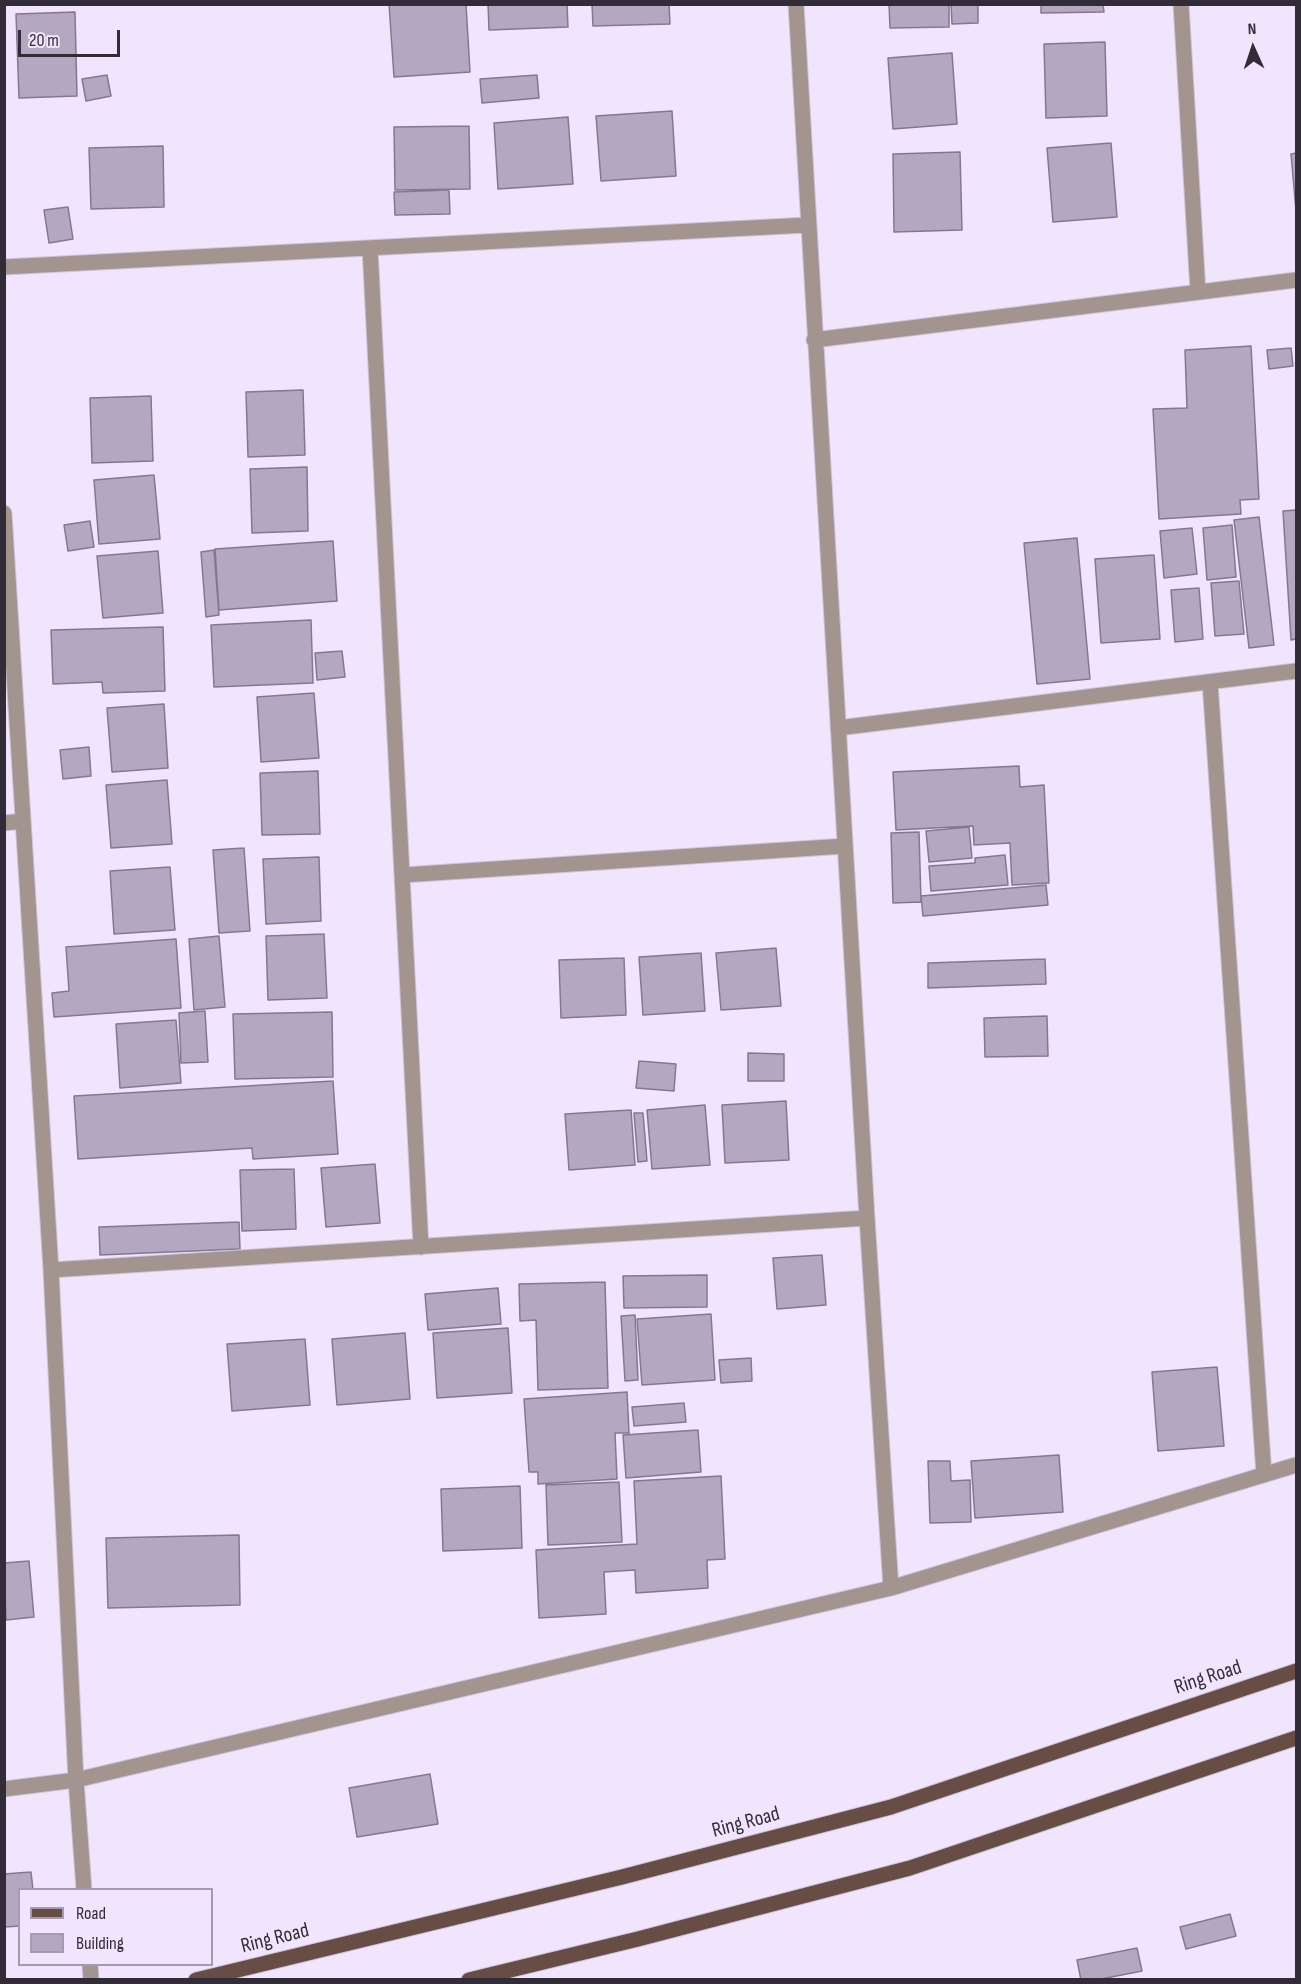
<!DOCTYPE html>
<html>
<head>
<meta charset="utf-8">
<style>
  body { margin:0 }
  #map { position:relative; width:1301px; height:1984px; overflow:hidden; background:#f1e5fd; font-family:"Sofia Sans Condensed",sans-serif }
  canvas { display:block }
  .frame { position:absolute; inset:0; border:6px solid #312c37; pointer-events:none }
  .legend { position:absolute; left:18px; top:1888px; width:195px; height:78px; box-sizing:border-box; background:#f1e5fd; border:2px solid #a49bae; margin:0; padding:8px 10px; list-style:none; font-size:18px; color:#312c37 }
  .legend li { display:flex; align-items:center; gap:12px; height:30px }
  .legend b { width:30px; border:2px solid #a49bae }
  .north { position:absolute; left:1223px; top:18px; width:60px; height:60px; -webkit-text-stroke:4px #f1e5fd; paint-order:stroke; rotate:357deg; font-size:16px; font-weight:700; line-height:24px; text-align:center; color:#312c37 }
  .north::after { content:''; display:block; margin:auto; width:21px; height:27px; background:#312c37; clip-path:polygon(50% 0,100% 100%,50% 72%,0 100%) }
  .scale { position:absolute; left:18px; top:30px; width:102px; height:27px; box-sizing:border-box; border:3px solid #312c37; border-top:0; padding-left:8px; font-size:18px; line-height:21px; white-space:nowrap; color:#312c37; -webkit-text-stroke:4px #f1e5fd; paint-order:stroke }
</style>
</head>
<body>
<div id="map">
<canvas width="1301" height="1984"></canvas>
<div class="frame"></div>
<ul class="legend">
<li><b style="height:8px;background:#684d46"></b>Road</li>
<li><b style="height:16px;background:#b4a7c2"></b>Building</li>
</ul>
<div class="north">N</div>
<div class="scale">20 m</div>
</div>
<script>
const c = document.querySelector('canvas').getContext('2d');
c.lineJoin = 'round';
function paint(path, color) {
  c.fillStyle = color;
  c.fill(path, 'evenodd');
}
function toPath(rows) {
  const path = new Path2D();
  for (const r of rows) {
    path.moveTo(r[0], r[1]);
    for (let i = 2; i < r.length; i += 2) path.lineTo(r[i], r[i + 1]);
  }
  return path;
}
function strokePath(path, color, width, dash) {
  c.strokeStyle = color;
  c.lineWidth = width;
  c.lineCap = dash ? 'butt' : 'round';
  c.setLineDash(dash || []);
  c.stroke(path);
}
function write(font, color, halo, rows, align = 'center') {
  c.font = font + ' "Sofia Sans Condensed",sans-serif';
  c.lineWidth = 4.5;
  c.setLineDash([]);
  c.textBaseline = 'middle';
  c.strokeStyle = halo;
  c.fillStyle = color;
  for (const [text, x, y, turn = 0] of rows) {
    c.save();
    c.translate(x, y);
    c.rotate((+turn || 0) * Math.PI / 180);
    c.textAlign = isNaN(turn) ? turn : align;
    if (halo) c.strokeText(text, 0, 0);
    c.fillText(text, 0, 0);
    c.restore();
  }
}
const building = toPath([
  [389,4,466,4,470,72,394,77,389,4],
  [488,4,567,4,568,27,489,30,488,4],
  [592,4,669,4,670,24,593,26,592,4],
  [889,4,949,4,949,27,890,28,889,4],
  [951,4,978,4,978,23,952,24,951,4],
  [1041,4,1103,4,1104,12,1041,13,1041,4],
  [75,12,77,96,19,98,16,14,75,12],
  [1105,42,1107,116,1046,118,1044,44,1105,42],
  [952,53,957,124,893,129,888,58,952,53],
  [107,75,111,96,86,101,82,79,107,75],
  [537,75,539,98,482,103,480,79,537,75],
  [672,111,676,176,601,181,596,116,672,111],
  [568,117,573,184,498,189,494,123,568,117],
  [469,126,470,189,395,190,394,127,469,126],
  [1111,143,1117,217,1053,222,1047,148,1111,143],
  [163,146,164,207,91,209,89,148,163,146],
  [960,152,962,230,894,232,893,154,960,152],
  [1296,153,1296,211,1291,154,1296,153],
  [449,190,450,214,395,215,394,192,449,190],
  [68,207,73,239,49,243,44,210,68,207],
  [1251,346,1259,499,1240,500,1241,514,1159,519,1153,409,1187,408,1185,350,1251,346],
  [1291,348,1293,366,1269,369,1267,350,1291,348],
  [303,390,305,455,248,457,246,392,303,390],
  [151,396,153,461,92,463,90,398,151,396],
  [307,467,308,531,252,533,250,469,307,467],
  [154,475,160,539,99,544,94,480,154,475],
  [1296,510,1296,639,1291,640,1283,511,1296,510],
  [1259,517,1274,645,1249,648,1234,520,1259,517],
  [90,521,94,547,68,551,64,525,90,521],
  [1232,525,1236,577,1207,580,1203,528,1232,525],
  [1192,528,1197,574,1164,578,1160,531,1192,528],
  [1077,538,1090,679,1037,684,1024,543,1077,538],
  [333,541,337,601,219,610,215,549,333,541],
  [214,550,219,615,206,617,201,552,214,550],
  [158,551,163,613,103,618,97,556,158,551],
  [1154,555,1160,639,1101,643,1095,559,1154,555],
  [1239,581,1244,634,1215,636,1211,583,1239,581],
  [1199,588,1203,639,1175,642,1171,590,1199,588],
  [311,620,313,683,214,687,211,625,311,620],
  [163,627,165,691,103,693,102,682,53,684,51,630,163,627],
  [342,651,345,677,317,680,315,653,342,651],
  [314,693,319,758,261,762,257,697,314,693],
  [164,704,168,768,112,772,107,708,164,704],
  [89,747,91,776,63,779,60,750,89,747],
  [1019,766,1020,787,1044,785,1049,883,1012,885,1010,843,974,845,973,826,896,830,893,772,1019,766],
  [318,771,320,834,262,835,260,773,318,771],
  [167,780,172,844,111,848,106,785,167,780],
  [969,827,972,858,929,862,926,831,969,827],
  [919,832,921,902,893,903,891,833,919,832],
  [244,848,250,931,219,933,213,850,244,848],
  [1005,855,1008,885,931,891,929,866,975,863,975,858,1005,855],
  [319,857,321,921,266,924,263,859,319,857],
  [170,867,175,930,114,934,110,871,170,867],
  [1046,885,1048,905,923,916,921,896,1046,885],
  [324,934,327,998,268,1000,266,936,324,934],
  [219,936,225,1007,194,1010,189,939,219,936],
  [176,939,181,1008,54,1017,52,993,69,991,66,947,176,939],
  [776,948,781,1006,721,1010,716,953,776,948],
  [701,953,705,1011,643,1015,639,957,701,953],
  [624,958,626,1015,561,1018,559,960,624,958],
  [1045,959,1046,984,928,988,928,963,1045,959],
  [205,1011,208,1062,181,1063,179,1013,205,1011],
  [332,1012,333,1077,235,1079,233,1014,332,1012],
  [1047,1016,1048,1056,985,1057,984,1018,1047,1016],
  [176,1020,181,1083,120,1088,116,1024,176,1020],
  [748,1053,784,1054,784,1081,748,1081,748,1053],
  [639,1061,676,1064,674,1091,636,1088,639,1061],
  [333,1081,338,1154,253,1159,252,1148,78,1159,74,1096,333,1081],
  [786,1101,789,1160,725,1163,722,1105,786,1101],
  [705,1105,710,1165,652,1169,647,1110,705,1105],
  [631,1110,635,1165,569,1170,565,1114,631,1110],
  [634,1113,643,1113,647,1161,638,1162,634,1113],
  [375,1164,380,1223,326,1227,321,1168,375,1164],
  [294,1169,296,1229,242,1231,240,1170,294,1169],
  [239,1222,240,1249,100,1255,99,1227,239,1222],
  [822,1255,826,1305,777,1309,773,1258,822,1255],
  [707,1275,707,1307,624,1308,623,1276,707,1275],
  [605,1282,608,1388,538,1390,536,1320,520,1321,519,1284,605,1282],
  [498,1288,501,1324,428,1330,425,1294,498,1288],
  [711,1314,715,1380,642,1385,637,1319,711,1314],
  [635,1315,638,1380,625,1381,621,1316,635,1315],
  [508,1328,512,1393,437,1398,433,1333,508,1328],
  [405,1333,410,1399,337,1405,332,1339,405,1333],
  [305,1339,310,1405,232,1411,227,1344,305,1339],
  [751,1358,752,1381,721,1383,719,1360,751,1358],
  [1217,1367,1224,1446,1158,1451,1152,1372,1217,1367],
  [627,1392,629,1433,615,1433,617,1479,538,1484,538,1472,529,1472,524,1399,627,1392],
  [684,1403,686,1422,634,1426,632,1407,684,1403],
  [698,1430,701,1472,626,1478,623,1435,698,1430],
  [1059,1455,1063,1512,975,1518,971,1461,1059,1455],
  [928,1461,950,1461,951,1481,970,1480,971,1522,930,1523,928,1461],
  [721,1476,725,1559,707,1560,708,1588,636,1593,635,1570,604,1572,606,1614,539,1618,536,1550,637,1544,634,1481,721,1476],
  [619,1482,622,1542,548,1545,546,1485,619,1482],
  [520,1486,522,1548,443,1551,441,1489,520,1486],
  [239,1535,240,1605,108,1608,106,1538,239,1535],
  [29,1561,34,1617,6,1620,4,1563,29,1561],
  [430,1774,438,1824,357,1837,349,1788,430,1774],
  [31,1872,33,1890,20,1890,20,1926,4,1927,4,1874,31,1872],
  [1230,1914,1236,1936,1186,1949,1180,1927,1230,1914],
  [1137,1948,1142,1971,1096,1980,1081,1980,1077,1960,1137,1948]
]);
paint(building, '#b4a7c2');
strokePath(building, '#857793', 1.5);
const street = toPath([
  [796,4,867,1218,891,1588],
  [1181,4,1198,292],
  [370,248,421,1247],
  [4,267,807,225],
  [814,340,1296,280],
  [4,513,51,1270,76,1780,84,1890],
  [1210,682,1264,1475],
  [838,728,1296,671],
  [4,823,23,821],
  [403,875,845,846],
  [51,1270,867,1218],
  [4,1789,76,1780,891,1588,1296,1465],
  [90,1964,91,1980]
]);
const primary = toPath([
  [196,1980,622,1877,891,1807,1296,1671],
  [469,1980,638,1939,910,1868,1296,1738]
]);
strokePath(street, '#cec4d9', 17);
strokePath(primary, '#cec4d9', 17);
strokePath(street, '#a3948f', 15);
strokePath(primary, '#684d46', 15);
write('21px', '#312c37', '#f1e5fd', [
  ["Ring Road",1208,1678,-18],
  ["Ring Road",746,1823,-15],
  ["Ring Road",275,1939,-14]
]);
</script>
</body>
</html>
